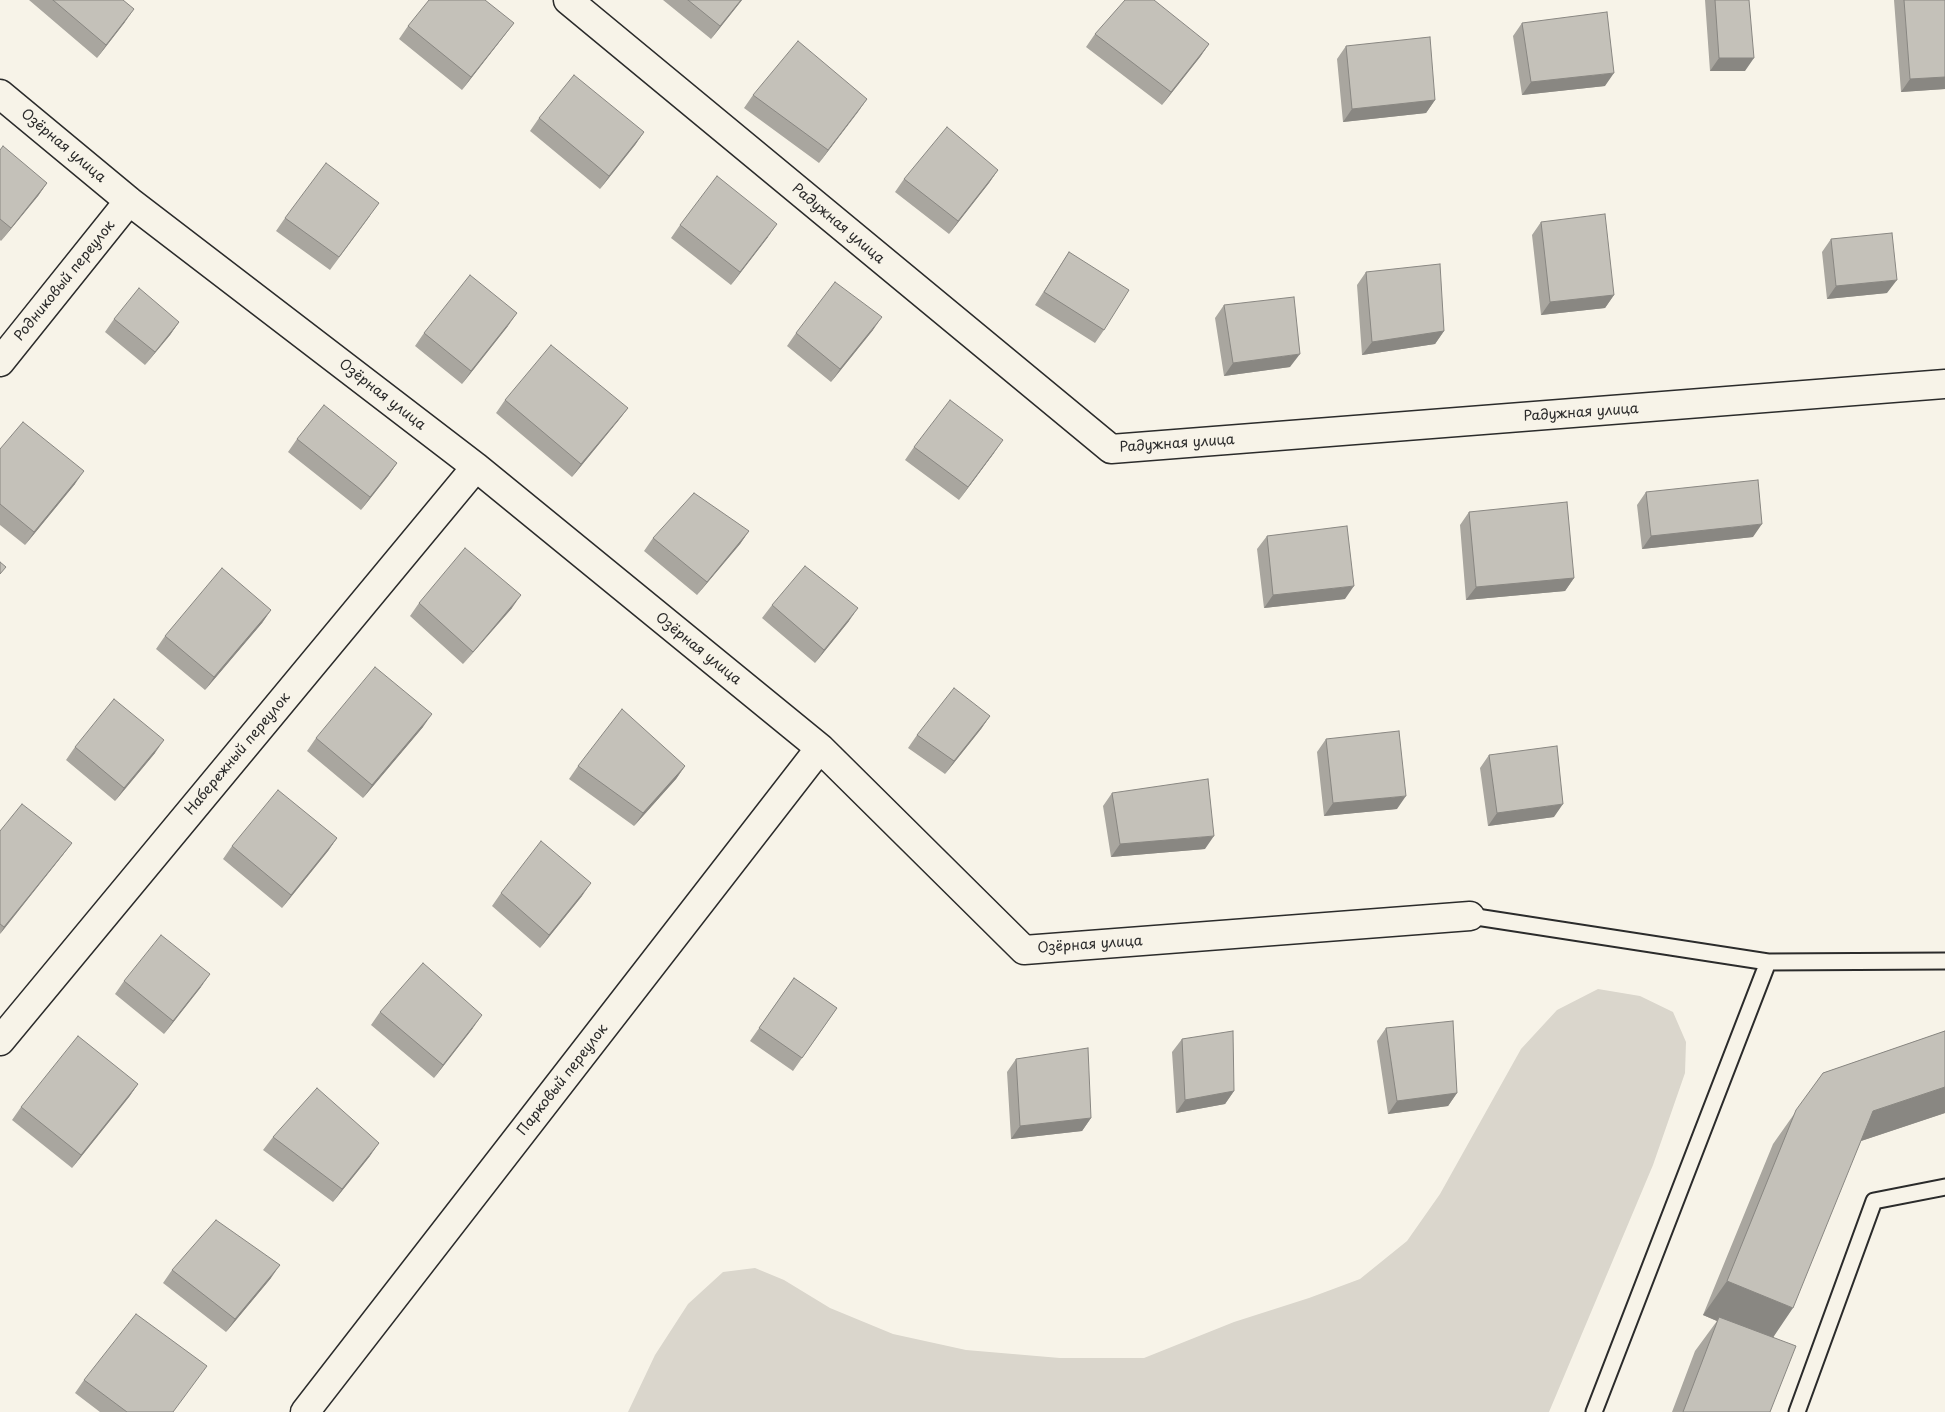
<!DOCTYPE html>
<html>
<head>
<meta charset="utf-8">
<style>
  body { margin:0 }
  canvas { display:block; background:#f7f3e8 }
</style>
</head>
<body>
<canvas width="1945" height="1412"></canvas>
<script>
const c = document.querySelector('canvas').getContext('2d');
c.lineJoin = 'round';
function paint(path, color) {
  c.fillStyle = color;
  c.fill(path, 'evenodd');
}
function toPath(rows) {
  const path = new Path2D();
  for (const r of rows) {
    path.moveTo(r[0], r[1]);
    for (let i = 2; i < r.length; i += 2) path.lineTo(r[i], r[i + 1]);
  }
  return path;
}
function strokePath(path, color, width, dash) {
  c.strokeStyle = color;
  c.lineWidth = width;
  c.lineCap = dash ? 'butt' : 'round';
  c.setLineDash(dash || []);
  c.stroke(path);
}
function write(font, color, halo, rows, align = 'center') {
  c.font = font + ' "Playpen Sans",sans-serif';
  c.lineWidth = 4;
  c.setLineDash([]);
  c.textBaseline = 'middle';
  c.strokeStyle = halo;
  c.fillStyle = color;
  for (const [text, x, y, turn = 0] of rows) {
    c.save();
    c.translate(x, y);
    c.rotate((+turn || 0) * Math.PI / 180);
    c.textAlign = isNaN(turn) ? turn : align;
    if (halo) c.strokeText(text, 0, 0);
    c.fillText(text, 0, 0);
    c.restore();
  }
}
paint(toPath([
  [1598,989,1640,996,1673,1012,1686,1042,1685,1073,1653,1165,1549,1412,628,1412,655,1355,688,1304,723,1272,755,1268,784,1280,830,1308,893,1334,966,1350,1060,1358,1144,1358,1234,1322,1309,1298,1360,1279,1407,1241,1440,1194,1521,1049,1557,1010]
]), '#dad6cc');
const service = toPath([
  [1470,916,1768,962],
  [1594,1412,1768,962,1945,961],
  [1797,1412,1874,1201,1945,1187]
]);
const minor = toPath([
  [568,0,1111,449,1945,384],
  [0,94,129,201,476,467,820,748,1024,950,1470,916],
  [0,362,129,201],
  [0,1041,476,467],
  [305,1412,820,748]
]);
strokePath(service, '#2b2b2b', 19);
strokePath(minor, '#2b2b2b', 31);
strokePath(service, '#f7f3e8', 15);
strokePath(minor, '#f7f3e8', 28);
paint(toPath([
  [29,0,123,0,125,22,97,58],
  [663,0,742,0,711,39],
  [1705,0,1749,0,1745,71,1710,71],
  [1894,0,1945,0,1945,89,1901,92],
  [514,23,504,36,462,90,399,39,408,26],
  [1522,23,1605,86,1522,95,1513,36],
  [1095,34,1209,44,1200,57,1162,105,1086,47],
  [1346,46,1435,100,1426,113,1343,122,1337,59],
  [753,95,867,99,819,163,744,108],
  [539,118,644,132,635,145,600,189,530,131],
  [0,150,47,183,38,196,1,241,0,240],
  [998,170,989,183,949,234,895,192,904,179],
  [370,216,330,270,276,231,285,218],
  [1541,222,1614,295,1605,308,1541,315,1532,235],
  [680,225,768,237,731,285,671,238],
  [1831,239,1887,293,1827,299,1822,252],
  [1069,252,1104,330,1095,343,1035,305],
  [1366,272,1444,331,1435,344,1362,355,1357,285],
  [1224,305,1290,367,1224,376,1215,318],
  [114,319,179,322,170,335,145,365,105,332],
  [508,326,462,384,415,346,424,333],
  [873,330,831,382,787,346,796,333],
  [505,400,628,408,618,421,572,477,496,413],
  [297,439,397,463,388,476,361,510,288,452],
  [914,447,994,453,959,500,905,460],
  [0,449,75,484,25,545,0,525],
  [1646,492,1753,537,1642,549,1637,505],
  [1469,512,1574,578,1565,591,1466,600,1460,525],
  [749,531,740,544,697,595,644,551,653,538],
  [1267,536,1345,599,1264,608,1257,549],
  [419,603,512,608,463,664,410,616],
  [772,605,849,621,815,663,762,618],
  [271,610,262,623,205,690,156,649,165,636],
  [990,716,981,729,945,774,908,748,917,735],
  [423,727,363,798,307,751,316,738],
  [1326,739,1397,809,1324,816,1317,752],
  [75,747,155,753,115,801,66,760],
  [1489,755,1554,817,1488,826,1480,768],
  [578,766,685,766,676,779,634,826,569,779],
  [1112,793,1205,849,1111,857,1103,806],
  [0,831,72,843,62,856,0,934],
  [337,838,328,851,282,908,223,859,232,846],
  [501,893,582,896,540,948,492,906],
  [794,978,837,1008,793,1071,750,1041],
  [124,981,201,987,164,1034,115,994],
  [380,1012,473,1028,434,1078,371,1025],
  [1386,1028,1457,1093,1448,1106,1388,1114,1377,1041],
  [1945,1031,1945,1113,1861,1141,1773,1338,1770,1412,1672,1412,1695,1351,1717,1321,1703,1315,1773,1144,1823,1073],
  [1182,1039,1234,1091,1225,1104,1176,1113,1172,1052],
  [1016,1059,1091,1118,1082,1131,1011,1139,1007,1072],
  [138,1084,129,1097,72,1168,12,1120,21,1107],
  [273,1137,370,1156,333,1202,263,1150],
  [172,1270,271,1278,226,1332,163,1283],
  [84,1380,174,1412,100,1412,75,1393]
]), '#a9a69f');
paint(toPath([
  [741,0,742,0,711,39,720,26],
  [134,9,125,22,97,58,106,45],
  [514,23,504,36,462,90,471,77],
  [1209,44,1200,57,1162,105,1171,92],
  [1719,58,1754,58,1745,71,1710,71],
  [1614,73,1605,86,1522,95,1531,82],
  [1945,77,1945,89,1901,92,1910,79],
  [867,99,858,112,819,163,828,150],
  [1435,100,1426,113,1343,122,1352,109],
  [644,132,635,145,600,189,609,176],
  [998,170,989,183,949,234,958,221],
  [47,183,38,196,1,241,11,228],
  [777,224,768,237,731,285,740,272],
  [1897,280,1887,293,1827,299,1836,286],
  [1614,295,1605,308,1541,315,1550,302],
  [517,313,508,326,462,384,471,371],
  [882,317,873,330,831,382,840,369],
  [179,322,170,335,145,365,155,352],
  [1444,331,1435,344,1362,355,1372,342],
  [1300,354,1290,367,1224,376,1233,363],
  [628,408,618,421,572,477,581,464],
  [1003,440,994,453,959,500,968,487],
  [397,463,388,476,361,510,370,497],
  [84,471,75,484,25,545,34,532],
  [1762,524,1753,537,1642,549,1651,536],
  [749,531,740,544,697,595,707,582],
  [1574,578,1565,591,1466,600,1476,587],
  [1354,586,1345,599,1264,608,1273,595],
  [521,595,512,608,463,664,473,652],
  [858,608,849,621,815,663,824,650],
  [271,610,262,623,205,690,214,677],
  [432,714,423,727,363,798,372,785],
  [990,716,981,729,945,774,954,761],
  [164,740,155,753,115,801,124,788],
  [685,766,676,779,634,826,643,813],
  [1406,796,1397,809,1324,816,1333,803],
  [1563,804,1554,817,1488,826,1497,813],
  [1214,836,1205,849,1111,857,1120,844],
  [337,838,328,851,282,908,291,895],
  [72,843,62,856,0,934,4,927],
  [591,883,582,896,540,948,549,935],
  [210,974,201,987,164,1034,173,1021],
  [482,1015,473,1028,434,1078,443,1065],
  [138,1084,129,1097,72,1168,81,1155],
  [1945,1087,1945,1113,1849,1145,1873,1111],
  [1234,1091,1225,1104,1176,1113,1185,1100],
  [1457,1093,1448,1106,1388,1114,1397,1101],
  [1091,1118,1082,1131,1011,1139,1020,1126],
  [379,1143,370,1156,333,1202,342,1189],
  [280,1265,271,1278,226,1332,235,1319],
  [1727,1281,1793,1308,1770,1342,1719,1317,1717,1321,1703,1315]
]), '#898782');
const building = toPath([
  [53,0,123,0,134,9,106,45,53,0],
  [429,0,485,0,514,23,471,77,408,26,429,0],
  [688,0,741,0,720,26,688,0],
  [1125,0,1154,0,1209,44,1171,92,1095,34,1125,0],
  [1715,0,1749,0,1754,58,1719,58,1715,0],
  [1904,0,1945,0,1945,77,1910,79,1904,0],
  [1607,12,1614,73,1531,82,1522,23,1607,12],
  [1430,37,1435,100,1352,109,1346,46,1430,37],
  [798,41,867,99,828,150,753,95,798,41],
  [574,75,644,132,609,176,539,118,574,75],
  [947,127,998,170,958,221,904,179,947,127],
  [3,146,47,183,11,228,0,219,0,150,3,146],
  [326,163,379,203,339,257,285,218,326,163],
  [717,176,777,224,740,272,680,225,717,176],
  [1605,214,1614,295,1550,302,1541,222,1605,214],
  [1892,233,1897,280,1836,286,1831,239,1892,233],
  [1069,252,1129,290,1104,330,1044,292,1069,252],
  [1440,264,1444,331,1372,342,1366,272,1440,264],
  [470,275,517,313,471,371,424,333,470,275],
  [835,282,882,317,840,369,796,333,835,282],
  [139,288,179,322,155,352,114,319,139,288],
  [1294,297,1300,354,1233,363,1224,305,1294,297],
  [551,345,628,408,581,464,505,400,551,345],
  [950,400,1003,440,968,487,914,447,950,400],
  [324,405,397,463,370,497,297,439,324,405],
  [23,422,84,471,34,532,0,504,0,449,23,422],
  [1758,480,1762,524,1651,536,1646,492,1758,480],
  [694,493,749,531,707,582,653,538,694,493],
  [1567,502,1574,578,1476,587,1469,512,1567,502],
  [1347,526,1354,586,1273,595,1267,536,1347,526],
  [465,548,521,595,473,652,419,603,465,548],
  [0,562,6,567,0,574,0,562],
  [805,566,858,608,824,650,772,605,805,566],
  [222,568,271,610,214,677,165,636,222,568],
  [375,667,432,714,372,785,316,738,375,667],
  [954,688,990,716,954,761,917,735,954,688],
  [114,699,164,740,124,788,75,747,114,699],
  [622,709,685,766,643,813,578,766,622,709],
  [1399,731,1406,796,1333,803,1326,739,1399,731],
  [1557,746,1563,804,1497,813,1489,755,1557,746],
  [1208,779,1214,836,1120,844,1112,793,1208,779],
  [278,790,337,838,291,895,232,846,278,790],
  [22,804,72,843,4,927,0,924,0,831,22,804],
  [541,841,591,883,549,935,501,893,541,841],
  [161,935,210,974,173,1021,124,981,161,935],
  [423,963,482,1015,443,1065,380,1012,423,963],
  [794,978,837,1008,802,1058,759,1028,794,978],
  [1453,1021,1457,1093,1397,1101,1386,1028,1453,1021],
  [1233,1031,1234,1091,1185,1100,1182,1039,1233,1031],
  [1945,1031,1945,1087,1873,1111,1793,1308,1727,1281,1796,1110,1823,1073,1945,1031],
  [78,1036,138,1084,81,1155,21,1107,78,1036],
  [1088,1048,1091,1118,1020,1126,1016,1059,1088,1048],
  [317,1088,379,1143,342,1189,273,1137,317,1088],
  [216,1220,280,1265,235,1319,172,1270,216,1220],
  [136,1314,207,1366,173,1412,127,1412,84,1380,136,1314],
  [1719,1317,1796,1346,1770,1412,1683,1412,1719,1317]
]);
paint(building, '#c4c1b9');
strokePath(building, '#898782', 1);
write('14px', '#2b2b2b', '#f7f3e8', [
  ["Озёрная улица",63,146,40],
  ["Радужная улица",838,224,40],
  ["Родниковый переулок",65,281,-51],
  ["Озёрная улица",382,395,38],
  ["Радужная улица",1581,413,-4],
  ["Радужная улица",1177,444,-4],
  ["Озёрная улица",698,649,39],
  ["Набережный переулок",238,754,-50],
  ["Озёрная улица",1090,945,-4],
  ["Парковый переулок",563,1080,-52]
]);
</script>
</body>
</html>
